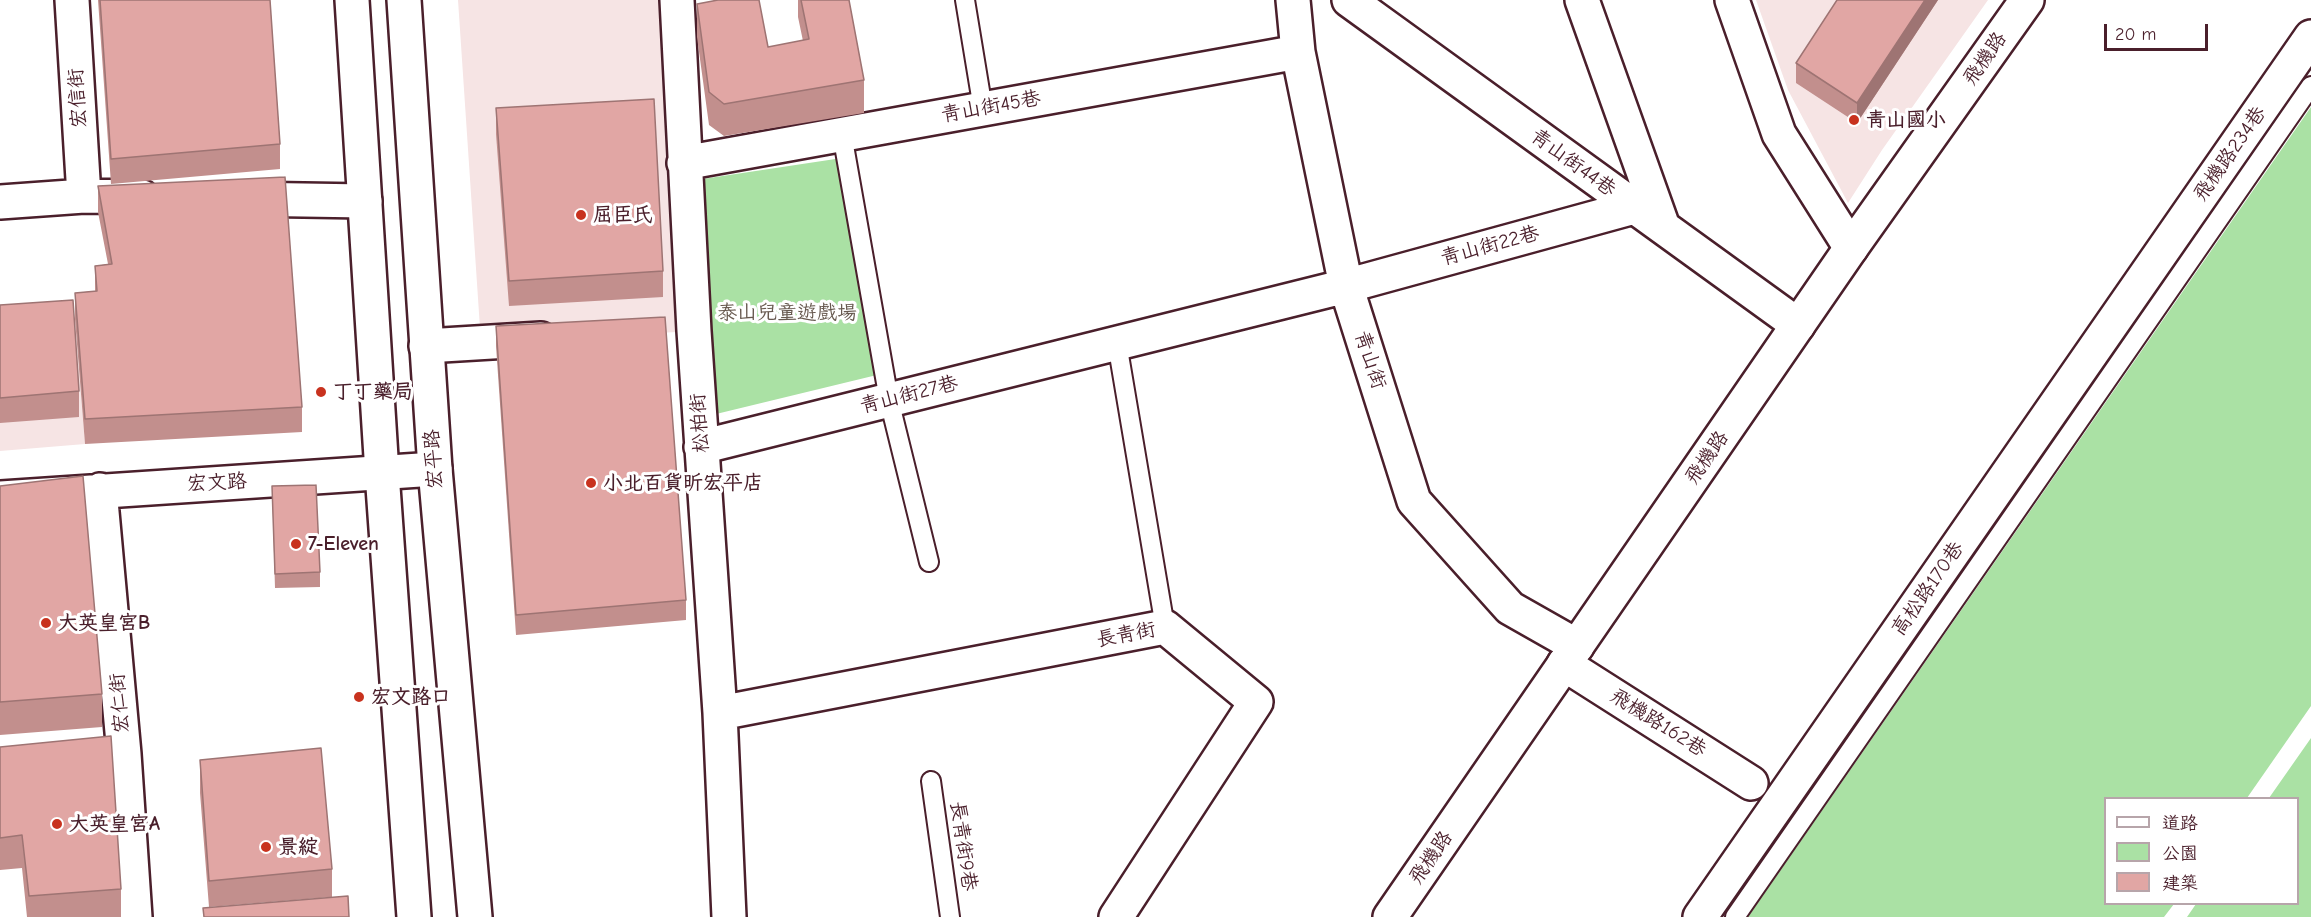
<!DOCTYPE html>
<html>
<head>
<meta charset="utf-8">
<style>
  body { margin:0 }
  #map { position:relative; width:2311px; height:917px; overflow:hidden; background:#fff; font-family:"Comic Neue","LXGW WenKai TC",sans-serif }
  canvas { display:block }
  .legend { position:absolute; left:2104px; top:797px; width:195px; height:108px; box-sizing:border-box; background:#fff; border:2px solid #b7a5aa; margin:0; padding:8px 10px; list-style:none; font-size:18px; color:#4a1f2b }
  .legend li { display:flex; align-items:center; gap:12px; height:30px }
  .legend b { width:30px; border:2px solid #b7a5aa }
  .scale { position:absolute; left:2104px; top:24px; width:104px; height:27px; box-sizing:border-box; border:3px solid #4a1f2b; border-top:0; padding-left:8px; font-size:18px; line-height:21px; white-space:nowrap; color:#4a1f2b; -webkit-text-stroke:4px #fff; paint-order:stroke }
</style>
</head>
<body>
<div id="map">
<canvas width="2311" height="917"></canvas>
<ul class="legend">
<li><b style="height:8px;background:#fff"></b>道路</li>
<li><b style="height:16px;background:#aae1a4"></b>公園</li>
<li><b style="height:16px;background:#e1a6a4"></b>建築</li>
</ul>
<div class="scale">20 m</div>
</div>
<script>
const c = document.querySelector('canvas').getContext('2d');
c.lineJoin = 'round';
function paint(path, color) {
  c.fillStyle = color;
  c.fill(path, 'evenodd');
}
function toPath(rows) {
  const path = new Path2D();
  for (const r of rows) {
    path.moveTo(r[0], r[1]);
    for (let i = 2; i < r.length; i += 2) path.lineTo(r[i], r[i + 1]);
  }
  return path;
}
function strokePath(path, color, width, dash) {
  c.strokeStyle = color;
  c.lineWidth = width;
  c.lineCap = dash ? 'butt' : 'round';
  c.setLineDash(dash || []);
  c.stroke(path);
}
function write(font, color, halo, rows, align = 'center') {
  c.font = font + ' "Comic Neue","LXGW WenKai TC",sans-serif';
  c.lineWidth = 6;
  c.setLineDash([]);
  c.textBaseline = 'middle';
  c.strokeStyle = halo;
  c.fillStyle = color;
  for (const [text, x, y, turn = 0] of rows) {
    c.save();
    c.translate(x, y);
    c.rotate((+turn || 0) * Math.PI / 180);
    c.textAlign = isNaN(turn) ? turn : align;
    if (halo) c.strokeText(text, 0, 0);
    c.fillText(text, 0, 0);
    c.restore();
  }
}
paint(toPath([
  [458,0,674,0,694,331,481,343],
  [1756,0,1988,0,1882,150,1848,203,1788,90],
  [75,319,85,444,0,451,0,324]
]), '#f6e4e4');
paint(toPath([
  [2311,107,2311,706,2247,798,2106,798,2106,904,2174,904,2164,917,1748,917],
  [842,158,881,374,712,415,696,180],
  [2311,738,2311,917,2187,917,2196,904,2298,904,2298,798,2269,798]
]), '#aae1a4');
const lane = toPath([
  [965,0,983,109],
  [842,134,889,400,929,562],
  [1117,343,1165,627],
  [931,781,950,917],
  [1735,917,2311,86]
]);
const street = toPath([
  [72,0,84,196],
  [677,0,694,331,720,713,729,917],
  [1293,0,1298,52,1346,286,1414,501,1510,608,1577,646],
  [1349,0,1798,325],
  [1582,0,1663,227],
  [1732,0,1779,134,1851,248],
  [684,163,1298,52],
  [242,199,365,201],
  [0,202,84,196,142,197],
  [426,346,541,339],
  [701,447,1346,286,1634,207],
  [100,490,124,754,135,917],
  [0,498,435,469],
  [1564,664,1751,783],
  [720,713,1165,627,1256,702,1116,917],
  [1700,917,2311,37]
]);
const secondary = toPath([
  [352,0,382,473,414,917],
  [404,0,435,469,475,917],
  [1390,917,1851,248,2027,0]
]);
strokePath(lane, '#4a1f2b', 22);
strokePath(street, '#4a1f2b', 38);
strokePath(secondary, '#4a1f2b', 38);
strokePath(lane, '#fff', 18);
strokePath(street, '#fff', 33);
strokePath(secondary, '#fff', 33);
paint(toPath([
  [98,0,270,0,280,144,280,169,111,184],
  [798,0,849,0,864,80,864,113,724,136,709,125,697,37,697,4,768,47,803,41,798,17],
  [1837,0,1938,0,1857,123,1796,83,1796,63],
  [496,108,663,271,663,297,509,306,496,134],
  [98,186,302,407,302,432,85,444,75,319,75,293,95,291,95,266,108,264,98,212],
  [0,305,79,391,79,417,0,423],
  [496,326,686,600,686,620,516,635,496,346],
  [0,486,102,694,102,727,0,735],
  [272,486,320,572,320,587,275,588],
  [0,747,121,889,121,917,27,917,22,868,0,870],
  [200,760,332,869,332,897,209,907,200,793]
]), '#c28f8d');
paint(toPath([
  [1925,0,1938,0,1857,123,1857,103]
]), '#9e7473');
const building = toPath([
  [100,0,270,0,280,144,111,159,100,0],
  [718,0,759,0,768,47,809,39,801,0,849,0,864,80,724,104,709,92,697,4,718,0],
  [1837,0,1925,0,1857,103,1796,63,1837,0],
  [654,99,663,271,509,281,496,108,654,99],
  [285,177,302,407,85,419,75,293,97,291,95,266,112,264,98,186,285,177],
  [73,300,79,391,0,398,0,305,73,300],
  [665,317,686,600,516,615,496,326,665,317],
  [83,476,102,694,0,702,0,486,83,476],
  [316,485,320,572,275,574,272,486,316,485],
  [111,736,121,889,29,896,22,835,0,838,0,747,111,736],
  [321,748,332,869,209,881,200,760,321,748],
  [348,896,349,917,204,917,203,908,348,896]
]);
paint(building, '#e1a6a4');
strokePath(building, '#9e7473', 1.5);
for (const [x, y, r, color] of [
  [1854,120,6,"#c8321e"],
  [581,215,6,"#c8321e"],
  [321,392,6,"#c8321e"],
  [591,483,6,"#c8321e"],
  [296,544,6,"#c8321e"],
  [46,623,6,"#c8321e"],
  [359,697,6,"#c8321e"],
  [57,824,6,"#c8321e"],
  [266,847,6,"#c8321e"]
]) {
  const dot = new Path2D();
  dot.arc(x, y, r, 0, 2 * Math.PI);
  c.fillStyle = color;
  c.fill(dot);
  strokePath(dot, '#fff', 2);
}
write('20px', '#4a1f2b', '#fff', [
  ["飛機路",1985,59,-55],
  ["宏信街",78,98,-94],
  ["青山街45巷",991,107,-10],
  ["飛機路234巷",2230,154,-55],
  ["青山街44巷",1573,163,36],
  ["青山街22巷",1490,246,-15],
  ["青山街",1370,360,72],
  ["青山街27巷",909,395,-14],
  ["松柏街",700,423,-94],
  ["飛機路",1707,458,-55],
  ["宏平路",434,459,-94],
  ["宏文路",217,483,-3],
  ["高松路170巷",1928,589,-55],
  ["長青街",1126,635,-11],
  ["宏仁街",120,703,-95],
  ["飛機路162巷",1658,723,32],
  ["長青街9巷",963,846,82],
  ["飛機路",1431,858,-55]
]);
write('bold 20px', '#4a1f2b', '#fff', [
  ["青山國小",1866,120],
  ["屈臣氏",593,215],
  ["丁丁藥局",333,392],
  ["小北百貨昕宏平店",603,483],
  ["7-Eleven",308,544],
  ["大英皇宮B",58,623],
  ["宏文路口",371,697],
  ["大英皇宮A",69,824],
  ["景綻",278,847]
], 'left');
write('20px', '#67594f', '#fff', [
  ["泰山兒童遊戲場",787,313]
]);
</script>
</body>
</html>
